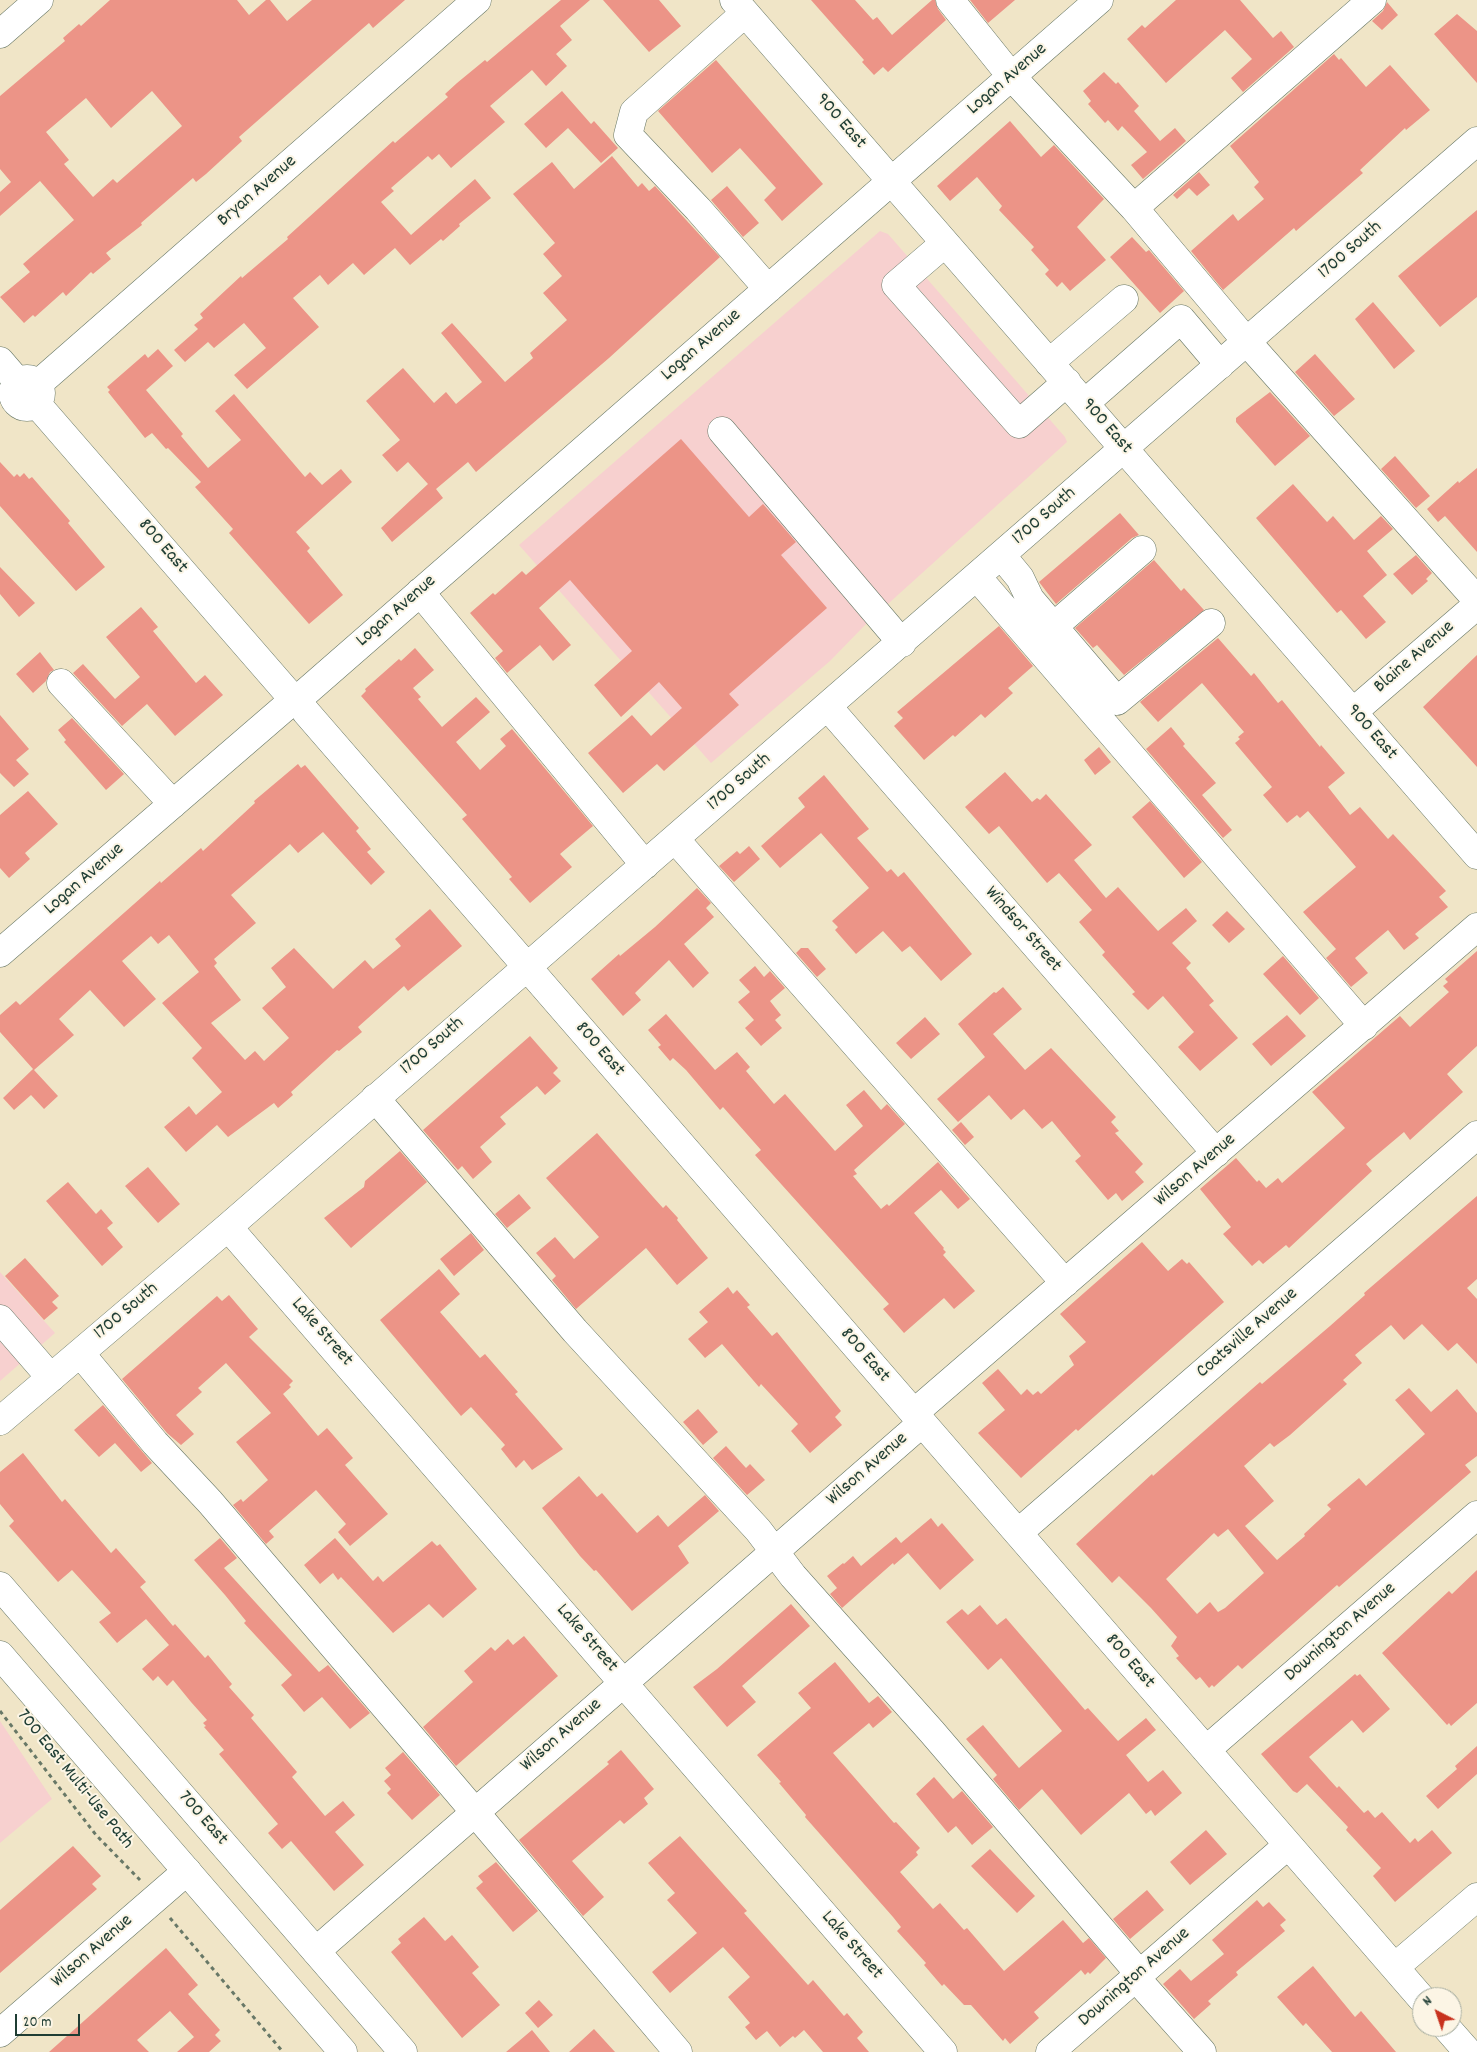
<!DOCTYPE html>
<html>
<head>
<meta charset="utf-8">
<style>
  body { margin:0 }
  #map { position:relative; width:1477px; height:2052px; overflow:hidden; background:#f0e5c7; font-family:Dekko,sans-serif }
  canvas { display:block }
  .north { position:absolute; left:1412px; top:1987px; width:50px; height:50px; box-sizing:border-box; background:#fcf5e5; border:1px solid #a4ab9e; border-radius:50%; rotate:319deg; font-size:14px; font-weight:700; line-height:20px; text-align:center; color:#1f3d34 }
  .north::after { content:''; display:block; margin:auto; width:18px; height:22px; background:#c8321e; clip-path:polygon(50% 0,100% 100%,50% 72%,0 100%) }
  .scale { position:absolute; left:15px; top:2014px; width:65px; height:22px; box-sizing:border-box; border:2px solid #1f3d34; border-top:0; padding-left:6px; font-size:15px; line-height:18px; white-space:nowrap; color:#1f3d34; -webkit-text-stroke:4px #fcf5e5; paint-order:stroke }
</style>
</head>
<body>
<div id="map">
<canvas width="1477" height="2052"></canvas>
<div class="north">N</div>
<div class="scale">20 m</div>
</div>
<script>
const c = document.querySelector('canvas').getContext('2d');
c.lineJoin = 'round';
function paint(path, color) {
  c.fillStyle = color;
  c.fill(path, 'evenodd');
}
function toPath(rows) {
  const path = new Path2D();
  for (const r of rows) {
    if (r.length === 3) {
      path.moveTo(r[0] + r[2], r[1]);
      path.arc(r[0], r[1], r[2], 0, 2 * Math.PI);
      continue;
    }
    path.moveTo(r[0], r[1]);
    for (let i = 2; i < r.length; i += 2) path.lineTo(r[i], r[i + 1]);
  }
  return path;
}
function strokePath(path, color, width, dash) {
  c.strokeStyle = color;
  c.lineWidth = width;
  c.lineCap = dash ? 'butt' : 'round';
  c.setLineDash(dash || []);
  c.stroke(path);
}
function write(font, color, halo, rows, align = 'center') {
  c.font = font + ' Dekko,sans-serif';
  c.lineWidth = 4;
  c.setLineDash([]);
  c.textBaseline = 'middle';
  c.strokeStyle = halo;
  c.fillStyle = color;
  for (const [text, x, y, turn = 0] of rows) {
    c.save();
    c.translate(x, y);
    c.rotate((+turn || 0) * Math.PI / 180);
    c.textAlign = isNaN(turn) ? turn : align;
    if (halo) c.strokeText(text, 0, 0);
    c.fillText(text, 0, 0);
    c.restore();
  }
}
paint(toPath([
  [880,231,888,234,1065,437,1067,442,868,622,830,661,711,763,519,545],
  [0,1272,55,1333,0,1381],
  [0,1721,52,1799,0,1843]
]), '#f7d0cf');
paint(toPath([
  [110,0,237,0,249,15,266,0,270,0,287,21,312,0,405,0,373,28,369,23,362,29,239,137,242,141,206,174,196,182,193,178,141,223,142,225,106,253,111,259,93,274,91,272,66,296,63,292,35,317,33,315,24,323,0,297,30,272,23,264,74,220,40,181,0,216,0,192,11,182,0,169,0,96,65,41,63,38,79,24,81,26],
  [152,91,182,126,117,183,113,179,93,197,64,164,69,160,46,132,86,98,111,128],
  [561,0,590,0,560,26,572,40,556,54,567,66,546,86,532,70,490,106,505,122,451,168,439,154,432,160,428,156,391,188,394,191,381,202,411,235,475,179,491,198,459,224,460,226,443,241,441,239,410,265,395,248,364,275,353,263,328,285,320,275,293,298,319,327,247,389,234,375,266,348,244,323,214,348,208,342,185,362,174,350,198,329,194,325,203,318,200,314,241,276,242,278,249,272,288,239,287,237,393,141,395,143,448,97,445,94,457,83,485,60,487,62],
  [603,0,659,0,681,26,649,52],
  [811,0,855,0,873,20,877,17,892,35,932,0,935,0,938,9,946,20,888,72,883,67,874,75,862,62,864,60],
  [970,0,1015,0,988,23],
  [1176,0,1240,0,1273,38,1281,31,1294,47,1243,92,1231,78,1252,59,1225,30,1166,83,1127,39,1142,25,1145,28],
  [1387,2,1398,15,1382,30,1372,21,1383,11],
  [1457,14,1477,31,1477,83,1434,34],
  [1334,54,1339,60,1341,58,1366,87,1390,65,1430,110,1406,130,1405,128,1360,170,1363,173,1296,231,1294,228,1223,290,1191,251,1233,214,1238,221,1264,199,1254,187,1259,182,1230,146],
  [716,60,823,184,782,221,764,200,776,188,740,148,712,173,658,111],
  [1104,72,1116,84,1118,82,1139,106,1134,111,1160,141,1175,128,1186,141,1143,179,1131,165,1147,152,1122,126,1118,131,1108,120,1105,123,1088,104,1091,101,1083,91],
  [562,91,591,124,594,121,618,148,601,163,568,128,546,148,524,124],
  [1010,121,1041,157,1054,145,1104,199,1077,227,1106,260,1070,291,1062,282,1057,287,1045,274,1049,270,1031,250,1034,247,999,210,1002,206,977,177,950,201,937,186],
  [612,156,638,187,642,183,649,191,655,186,720,257,609,358,476,472,468,462,436,489,443,498,392,542,381,528,428,484,408,462,397,472,382,455,400,440,366,401,403,368,434,403,446,392,456,404,482,382,441,333,452,323,505,382,533,358,530,353,567,320,543,293,562,276,543,254,555,243,513,194,552,162,574,189],
  [1199,172,1210,185,1197,196,1189,188,1177,199,1173,195],
  [727,186,759,223,743,237,711,200],
  [1477,210,1477,297,1440,327,1398,276],
  [1132,237,1146,252,1149,250,1184,291,1160,313,1110,257],
  [1373,302,1415,351,1394,369,1355,319],
  [158,349,173,366,146,390,183,434,181,436,208,468,241,440,215,411,234,394,305,477,310,472,322,485,341,469,352,482,296,532,310,548,307,551,343,595,309,624,229,533,233,529,195,487,201,482,168,448,166,449,152,433,145,438,108,392,110,390,107,387,145,354,148,358],
  [1315,354,1355,399,1334,416,1295,372],
  [1270,392,1310,436,1275,466,1236,422,1236,418],
  [681,439,749,517,763,504,790,535,796,542,781,555,827,608,729,694,739,705,664,771,657,764,623,793,588,753,632,715,651,736,682,708,659,682,621,717,594,685,632,651,570,580,539,608,571,645,553,661,540,645,507,673,495,658,503,651,470,613,493,593,495,595,522,571,526,575],
  [1395,456,1430,496,1416,508,1381,469],
  [0,462,14,477,17,474,20,477,24,473,29,479,32,477,70,521,68,523,105,567,76,591,0,506],
  [1477,468,1477,552,1445,516,1438,522,1427,509,1458,481,1459,483],
  [1293,484,1327,522,1333,516,1354,540,1381,516,1393,529,1367,551,1387,575,1363,596,1386,622,1366,639,1341,610,1337,613,1256,518],
  [1120,513,1139,535,1132,538,1056,604,1039,582],
  [1416,555,1432,573,1426,579,1428,581,1412,595,1393,574],
  [1154,560,1181,591,1184,588,1204,610,1124,675,1097,645,1093,648,1075,628],
  [0,567,35,603,19,617,0,594],
  [141,607,158,627,153,631,196,683,205,675,223,695,175,736,147,704,122,726,73,673,83,664,115,699,140,677,106,637],
  [999,626,1033,666,1008,688,1013,693,985,718,981,714,955,737,953,735,924,760,894,726,903,718,897,712],
  [1218,638,1251,676,1254,673,1278,703,1282,700,1320,747,1321,745,1345,773,1328,787,1350,815,1360,807,1388,839,1393,834,1446,891,1439,897,1448,907,1415,934,1419,938,1404,950,1388,930,1355,958,1368,973,1351,987,1326,958,1336,949,1303,912,1356,867,1308,811,1300,818,1297,815,1287,823,1263,795,1272,787,1235,743,1240,739,1238,737,1244,732,1202,683,1158,722,1140,702],
  [415,648,434,670,413,688,421,697,418,699,442,727,476,697,490,712,456,742,480,770,506,746,500,739,512,729,593,826,560,854,572,867,530,903,509,879,512,877,462,819,467,815,361,696,366,691,365,689,399,659,401,661],
  [40,652,54,670,50,672,46,681,33,693,16,674],
  [1477,655,1477,767,1423,707],
  [0,715,29,749,16,760,29,774,14,787,0,773],
  [72,718,124,774,106,790,64,742,66,740,58,730],
  [1171,727,1185,744,1183,746,1216,783,1202,795,1232,830,1223,838,1146,749],
  [1099,747,1111,762,1095,775,1084,760],
  [298,764,301,768,305,765,359,828,356,831,371,849,367,852,385,872,371,885,323,832,298,853,290,844,231,895,256,923,214,959,217,963,214,966,241,1000,211,1023,245,1060,255,1051,264,1061,289,1038,262,1008,286,987,271,968,294,948,333,989,365,960,373,969,401,946,395,939,430,909,462,946,408,991,404,986,358,1027,362,1032,339,1051,337,1050,291,1092,293,1095,278,1108,274,1103,228,1137,217,1125,186,1152,164,1127,189,1106,196,1115,222,1092,192,1058,202,1048,162,1003,199,972,169,935,158,944,151,936,122,961,156,999,124,1027,90,990,59,1019,74,1035,34,1070,58,1096,44,1109,31,1095,14,1110,3,1098,33,1069,0,1032,0,1015,16,1001,20,1005,160,881,161,883,201,848,203,851,255,803,254,801],
  [1005,772,1032,802,1037,798,1040,800,1046,794,1092,845,1074,860,1106,898,1118,887,1158,931,1186,908,1197,921,1172,943,1191,963,1186,968,1214,1001,1209,1005,1238,1038,1200,1071,1178,1047,1194,1032,1163,996,1148,1010,1132,994,1135,992,1102,955,1105,952,1079,922,1092,910,1059,873,1047,883,999,826,989,834,965,807],
  [824,775,869,829,857,838,887,872,891,869,898,877,904,872,972,954,941,981,910,946,902,952,883,931,856,954,835,930,838,927,832,921,869,888,821,833,780,868,761,846,805,807,798,798],
  [28,791,58,824,25,853,30,859,9,878,0,868,0,815],
  [1150,801,1202,862,1184,878,1132,817],
  [749,846,760,859,734,882,719,866,737,851,740,854],
  [697,888,711,903,706,908,714,917,684,944,709,973,693,988,669,960,635,993,641,1000,623,1016,591,979,619,954,620,956,655,927],
  [1227,911,1245,929,1229,943,1212,925],
  [801,948,808,948,826,969,817,977,796,953],
  [1477,951,1477,1046,1447,1074,1463,1092,1410,1140,1404,1132,1366,1164,1372,1171,1289,1248,1286,1245,1263,1264,1259,1260,1252,1266,1223,1234,1231,1227,1200,1189,1236,1158,1257,1182,1259,1180,1266,1188,1278,1178,1282,1183,1345,1128,1312,1092,1400,1016,1410,1027,1449,992,1443,986,1448,982,1445,979],
  [1283,956,1319,998,1300,1015,1263,974],
  [755,966,764,977,770,971,785,988,770,1001,781,1015,775,1020,782,1028,761,1046,745,1028,754,1020,738,1002,750,992,739,980],
  [1003,987,1022,1009,993,1034,1025,1070,1051,1048,1116,1117,1111,1122,1119,1131,1115,1133,1143,1164,1135,1172,1144,1182,1122,1201,1116,1193,1108,1200,1075,1161,1081,1156,1052,1121,1042,1129,1024,1109,1011,1120,989,1095,958,1122,937,1099,985,1057,958,1024,994,992,996,993],
  [666,1014,715,1070,737,1052,750,1067,746,1071,774,1104,785,1094,835,1151,863,1126,846,1105,864,1090,881,1110,887,1104,905,1124,854,1170,857,1174,853,1176,881,1209,887,1204,889,1206,938,1162,970,1199,958,1209,941,1190,914,1213,944,1248,943,1249,946,1252,943,1255,975,1291,954,1309,944,1298,904,1333,883,1309,889,1304,755,1155,761,1150,723,1107,720,1110,686,1070,673,1058,670,1061,658,1047,661,1045,648,1030],
  [1287,1015,1306,1036,1271,1066,1252,1044],
  [925,1017,940,1034,911,1059,896,1043],
  [530,1036,558,1068,553,1073,561,1081,545,1095,537,1086,500,1117,506,1124,480,1147,492,1162,473,1179,462,1166,458,1170,423,1130],
  [961,1122,974,1137,965,1145,952,1130],
  [597,1133,654,1198,663,1208,666,1205,678,1218,677,1220,708,1258,677,1285,646,1248,576,1309,552,1280,556,1276,536,1253,555,1237,574,1259,599,1237,546,1178],
  [400,1151,427,1182,351,1248,324,1218,364,1187,365,1181],
  [148,1167,180,1204,158,1223,125,1186],
  [68,1182,96,1214,101,1209,113,1223,107,1228,123,1247,102,1266,46,1201],
  [519,1194,531,1208,507,1228,495,1214],
  [1477,1196,1477,1279,1467,1288,1477,1299,1477,1364,1457,1343,1448,1351,1422,1324,1404,1340,1391,1325,1355,1355,1362,1363,1343,1380,1347,1384,1290,1435,1274,1447,1270,1443,1244,1466,1274,1501,1245,1526,1277,1560,1305,1536,1304,1534,1331,1509,1327,1505,1359,1478,1366,1486,1425,1434,1395,1400,1409,1388,1431,1412,1457,1389,1477,1413,1477,1456,1465,1465,1471,1472,1339,1587,1337,1585,1242,1669,1238,1665,1214,1687,1212,1685,1209,1688,1200,1677,1196,1680,1176,1658,1179,1656,1171,1646,1177,1637,1151,1608,1119,1576,1112,1583,1076,1544,1152,1474,1153,1476,1260,1382,1262,1384,1330,1326,1365,1295,1364,1293],
  [1228,1529,1264,1573,1225,1608,1218,1612,1210,1602,1197,1614,1166,1579,1214,1533,1218,1537],
  [471,1233,484,1250,454,1276,440,1259],
  [1142,1242,1168,1271,1182,1259,1187,1264,1189,1262,1224,1302,1078,1431,1076,1429,1021,1478,978,1433,1005,1410,982,1383,998,1369,1021,1395,1027,1389,1033,1395,1038,1391,1041,1394,1074,1365,1069,1356,1086,1342,1060,1314],
  [25,1258,59,1296,52,1302,58,1308,44,1320,5,1276],
  [439,1269,460,1294,440,1312,480,1358,485,1354,518,1392,515,1394,563,1449,532,1470,524,1460,516,1468,501,1449,505,1445,471,1407,461,1416,380,1320],
  [728,1287,733,1294,737,1290,750,1305,747,1307,772,1336,777,1332,841,1411,835,1417,842,1425,810,1453,791,1431,798,1424,761,1384,759,1387,722,1344,705,1358,688,1339,708,1322,699,1312],
  [229,1295,258,1329,249,1337,293,1381,289,1385,291,1387,283,1394,318,1436,327,1428,353,1458,345,1465,388,1514,350,1546,338,1532,346,1524,316,1490,269,1531,274,1537,266,1544,233,1505,241,1499,243,1502,268,1480,236,1442,271,1413,226,1363,198,1388,202,1392,176,1415,194,1434,181,1445,167,1433,122,1379,217,1296,222,1301],
  [103,1405,152,1463,141,1472,115,1443,99,1457,74,1430],
  [698,1409,718,1432,703,1445,683,1422],
  [726,1446,746,1468,750,1464,765,1480,747,1495,713,1458],
  [23,1453,62,1502,65,1499,111,1553,116,1548,146,1582,140,1587,173,1626,175,1624,205,1658,208,1655,232,1684,229,1687,254,1715,251,1718,297,1772,292,1777,325,1816,343,1801,355,1815,335,1832,364,1865,334,1891,291,1841,282,1849,268,1833,278,1824,219,1754,224,1750,204,1727,206,1726,203,1723,207,1720,191,1702,173,1680,167,1686,158,1676,153,1681,142,1669,169,1645,146,1619,117,1643,99,1622,111,1613,72,1570,58,1582,9,1526,14,1521,0,1504,0,1472],
  [579,1476,597,1497,602,1493,637,1533,658,1515,668,1527,705,1495,719,1511,678,1546,689,1563,632,1611,596,1570,594,1571,580,1556,542,1508],
  [931,1518,938,1527,942,1523,974,1560,940,1590,908,1553,894,1565,893,1563,842,1608,830,1594,837,1588,827,1576,843,1563,844,1564,853,1556,861,1566,896,1537,901,1543],
  [220,1538,237,1558,224,1568,319,1672,328,1665,370,1713,350,1729,322,1697,304,1712,281,1685,292,1675,244,1623,246,1621,225,1595,194,1560],
  [335,1538,373,1581,378,1576,383,1582,432,1541,437,1546,440,1544,477,1589,443,1618,429,1604,393,1633,341,1577,338,1580,333,1573,320,1584,304,1565],
  [1477,1570,1477,1703,1451,1726,1449,1723,1447,1725,1382,1653,1449,1591,1452,1594],
  [791,1604,810,1626,742,1686,756,1702,727,1727,693,1687,717,1669],
  [980,1605,997,1625,1006,1618,1085,1710,1088,1708,1118,1741,1146,1718,1156,1730,1126,1755,1148,1782,1163,1770,1182,1793,1155,1816,1151,1810,1146,1814,1129,1793,1081,1835,1042,1789,1019,1810,993,1779,997,1775,966,1739,983,1725,1019,1768,1062,1731,1001,1658,988,1670,946,1622,962,1609,968,1615],
  [524,1636,558,1676,456,1766,423,1727,473,1682,464,1671,491,1647,495,1651,508,1639,513,1645],
  [835,1662,869,1703,878,1696,892,1712,873,1728,869,1723,833,1753,894,1823,896,1822,920,1848,916,1852,918,1855,900,1872,933,1909,940,1903,964,1930,967,1928,1004,1971,1063,1920,1083,1943,1089,1938,1106,1958,1090,1974,1088,1972,1085,1975,1081,1970,1034,2012,1039,2018,1010,2044,1005,2038,1003,2041,971,2005,964,2005,944,1984,942,1986,924,1965,926,1963,897,1931,901,1927,893,1917,805,1817,806,1815,779,1783,781,1782,757,1755,811,1708,798,1693],
  [1355,1674,1357,1676,1360,1674,1390,1709,1363,1733,1352,1720,1309,1757,1337,1788,1339,1786,1364,1813,1368,1810,1375,1818,1382,1812,1410,1843,1415,1838,1418,1842,1432,1830,1452,1853,1395,1902,1373,1876,1381,1868,1346,1830,1348,1827,1307,1784,1297,1793,1293,1791,1261,1754],
  [1477,1746,1477,1774,1438,1809,1426,1796,1457,1769,1455,1766],
  [621,1750,654,1789,644,1798,648,1804,624,1824,620,1820,572,1861,604,1897,583,1916,519,1840,609,1764,607,1762],
  [403,1752,440,1795,412,1820,387,1793,391,1789,384,1781,391,1775,385,1768],
  [934,1777,953,1799,962,1791,993,1827,972,1845,956,1826,948,1833,916,1794],
  [1206,1830,1227,1854,1190,1885,1170,1862],
  [680,1836,747,1911,744,1913,808,1985,813,1980,844,2016,847,2013,863,2032,857,2038,869,2052,823,2052,804,2030,795,2038,793,2036,780,2047,767,2031,756,2040,745,2027,750,2023,728,1997,750,1977,723,1947,670,1993,652,1972,697,1933,667,1900,675,1893,648,1863],
  [73,1846,101,1876,92,1884,97,1889,0,1973,0,1910],
  [990,1849,1035,1896,1017,1913,971,1866],
  [496,1862,538,1911,513,1932,476,1888,483,1882,478,1876],
  [1147,1890,1164,1910,1130,1939,1113,1919],
  [1257,1900,1263,1907,1269,1902,1286,1920,1280,1925,1285,1931,1236,1972,1238,1975,1208,2001,1211,2004,1194,2019,1163,1984,1180,1969,1191,1981,1224,1954,1212,1940],
  [424,1917,445,1941,452,1935,479,1967,472,1973,500,2005,462,2038,391,1952,401,1943,398,1939],
  [166,1948,198,1985,188,1994,220,2030,215,2035,221,2041,209,2052,177,2052,194,2037,170,2011,137,2040,149,2052,49,2052],
  [1313,1966,1355,2017,1361,2011,1396,2052,1332,2052,1306,2023,1303,2026,1277,1997],
  [539,2000,553,2015,538,2028,525,2013],
  [594,2029,615,2052,569,2052],
  [532,2030,550,2052,506,2052]
]), '#ec9487');
const minor = toPath([
  [734,0,1477,855],
  [950,0,1011,76,1134,208,1247,342,1477,600],
  [745,13,634,112,628,135,698,209,768,289],
  [0,34,39,0],
  [1134,208,1372,0],
  [945,243,896,285,1019,424,1067,382],
  [0,361,18,382],
  [1049,363,1124,299],
  [27,393,14],
  [38,384,477,0],
  [36,403,287,692],
  [1085,403,1181,319,1220,365],
  [722,431,902,643],
  [1001,555,1020,578,1030,599,1117,701,1211,623],
  [977,577,1364,1026],
  [420,592,645,865],
  [1053,627,1142,550],
  [61,683,173,804],
  [306,692,1099,0],
  [828,707,1216,1153],
  [306,712,1422,1999],
  [1353,712,1477,605],
  [675,839,1065,1283],
  [0,953,283,709],
  [375,1098,575,1331,758,1530,793,1576,932,1732,1131,1964,1144,1987,1202,2052],
  [228,1227,943,2052],
  [0,1319,51,1378],
  [80,1353,155,1443,210,1502,457,1791,678,2052],
  [914,1413,1477,927],
  [0,1421,228,1227,1477,141],
  [1018,1533,1477,1135],
  [1206,1750,1477,1515],
  [316,1951,922,1423],
  [1395,1967,1477,1897],
  [1446,2027,1468,2052],
  [0,2033,187,1871],
  [1050,2052,1288,1845]
]);
const major = toPath([
  [0,1586,403,2052],
  [0,1655,343,2052]
]);
strokePath(minor, '#687867', 29);
strokePath(major, '#687867', 29);
strokePath(toPath([
  [0,1711,96,1835,140,1880],
  [170,1918,283,2052]
]), '#687867', 3, [4, 4]);
strokePath(minor, '#fff', 28);
strokePath(major, '#fff', 28);
write('19px', '#1f3d34', '#fcf5e5', [
  ["Logan Avenue",1008,80,-41],
  ["900 East",840,122,49],
  ["Bryan Avenue",258,192,-41],
  ["1700 South",1351,251,-41],
  ["Logan Avenue",702,346,-41],
  ["900 East",1106,427,49],
  ["1700 South",1045,517,-41],
  ["800 East",162,547,49],
  ["Logan Avenue",397,612,-41],
  ["Blaine Avenue",1415,658,-41],
  ["900 East",1371,733,49],
  ["1700 South",740,783,-41],
  ["Logan Avenue",85,880,-41],
  ["Windsor Street",1022,930,49],
  ["1700 South",433,1047,-41],
  ["800 East",599,1050,49],
  ["Wilson Avenue",1196,1171,-41],
  ["1700 South",127,1312,-40],
  ["Lake Street",321,1333,49],
  ["Coatsville Avenue",1248,1334,-41],
  ["800 East",864,1356,49],
  ["Wilson Avenue",868,1470,-41],
  ["Downington Avenue",1341,1633,-41],
  ["Lake Street",586,1639,49],
  ["800 East",1129,1662,49],
  ["Wilson Avenue",562,1736,-41],
  ["700 East Multi-Use Path",74,1780,51],
  ["700 East",202,1819,49],
  ["Lake Street",851,1946,49],
  ["Wilson Avenue",93,1952,-41],
  ["Downington Avenue",1135,1978,-41]
]);
</script>
</body>
</html>
